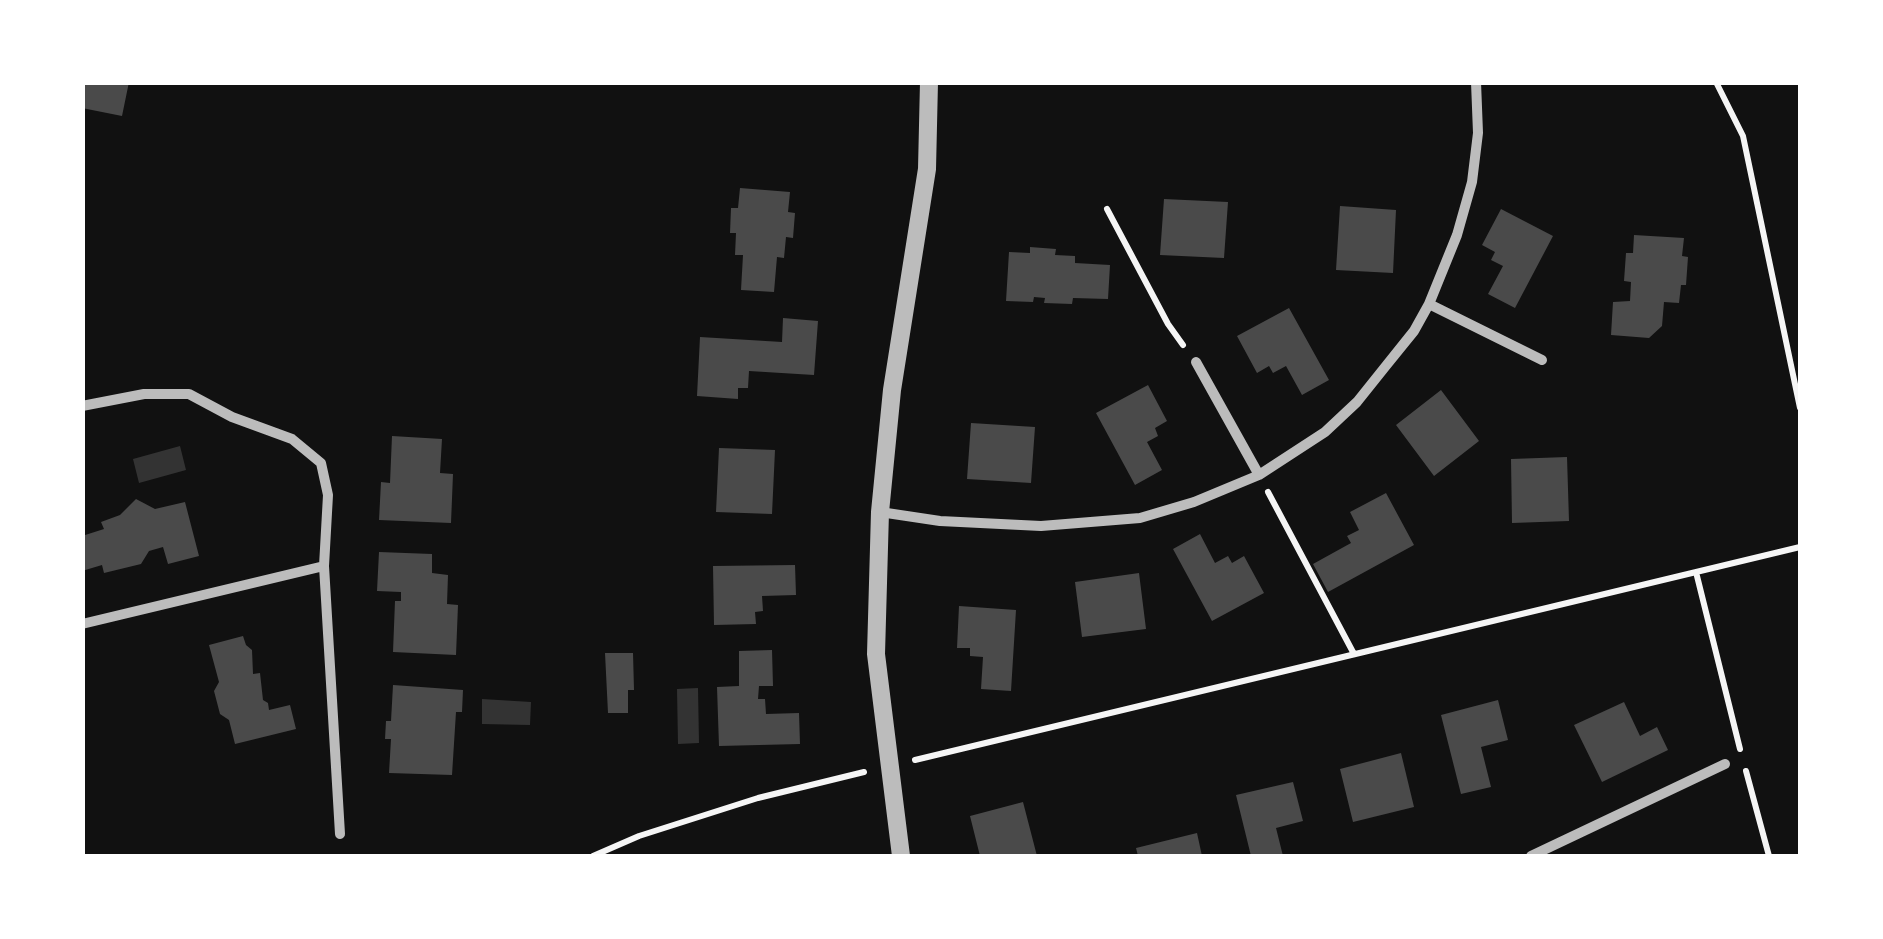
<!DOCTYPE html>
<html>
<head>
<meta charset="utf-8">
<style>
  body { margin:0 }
  #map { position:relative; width:1883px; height:939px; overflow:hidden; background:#111; font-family:"IBM Plex Sans",sans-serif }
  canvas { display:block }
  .frame { position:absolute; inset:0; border:85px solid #fff; pointer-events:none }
</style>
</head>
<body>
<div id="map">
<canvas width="1883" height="939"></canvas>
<div class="frame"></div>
</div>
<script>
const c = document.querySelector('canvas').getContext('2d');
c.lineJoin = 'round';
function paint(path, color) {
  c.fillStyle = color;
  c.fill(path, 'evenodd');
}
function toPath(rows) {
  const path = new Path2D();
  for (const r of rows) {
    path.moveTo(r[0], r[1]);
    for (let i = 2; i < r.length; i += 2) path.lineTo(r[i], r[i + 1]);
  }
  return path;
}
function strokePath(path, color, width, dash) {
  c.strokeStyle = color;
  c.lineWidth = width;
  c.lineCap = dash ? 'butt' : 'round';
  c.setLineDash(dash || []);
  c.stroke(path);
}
paint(toPath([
  [180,446,186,470,139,483,133,459],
  [698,688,699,743,678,744,677,689],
  [482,699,531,702,530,725,482,724]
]), '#333');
paint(toPath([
  [82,82,129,82,122,116,82,108],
  [740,188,790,192,788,212,795,213,793,238,786,237,784,258,777,257,774,292,741,290,743,255,735,255,736,233,730,233,731,208,738,208],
  [1164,199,1228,202,1224,258,1160,255],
  [1340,206,1396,210,1393,273,1336,270],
  [1501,209,1553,236,1515,308,1488,294,1503,266,1491,260,1495,252,1482,245],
  [1634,235,1684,238,1682,256,1688,257,1686,285,1681,285,1679,303,1664,302,1662,326,1649,338,1611,335,1613,302,1630,301,1631,282,1624,281,1626,253,1633,253],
  [1030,247,1056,249,1055,255,1075,256,1075,263,1110,265,1108,299,1073,298,1072,304,1044,303,1045,298,1034,297,1033,302,1006,301,1009,252,1030,253],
  [1289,308,1329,380,1302,395,1286,366,1273,373,1269,366,1257,373,1237,336],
  [783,318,818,321,814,375,749,371,748,388,738,388,738,399,697,396,700,337,782,342],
  [1148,385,1167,421,1155,428,1158,436,1147,442,1162,470,1135,485,1096,413],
  [1441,390,1479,441,1434,476,1396,425],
  [971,423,1035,427,1031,483,967,479],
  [392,436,442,439,440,473,453,474,451,523,379,520,381,482,390,483],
  [719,448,775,450,772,514,716,512],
  [1567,457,1569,521,1512,523,1511,459],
  [1386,493,1414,545,1328,592,1313,564,1351,543,1347,536,1359,530,1350,512],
  [136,499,155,509,185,502,199,556,168,564,163,547,149,551,141,564,104,573,102,565,82,571,82,536,104,529,101,522,120,515],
  [1200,534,1215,563,1228,556,1232,563,1244,556,1264,593,1212,621,1173,549],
  [379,552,432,554,432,573,448,575,447,604,458,605,456,655,393,652,395,601,401,601,401,592,377,591],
  [795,565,796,595,762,596,763,611,755,612,756,624,714,625,713,566],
  [1139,573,1146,629,1082,637,1075,582],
  [959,606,1016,610,1011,691,981,689,983,657,970,656,970,648,957,648],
  [243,636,246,645,252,650,253,674,260,673,263,700,268,703,269,710,290,705,296,729,235,744,229,720,220,714,214,691,219,682,209,645],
  [772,650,773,686,759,686,758,699,765,699,766,714,799,713,800,744,719,746,717,687,739,686,739,651],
  [605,653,633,653,634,690,628,690,628,713,608,713],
  [393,685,463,690,462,712,456,712,452,775,389,773,391,739,385,739,386,721,391,721],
  [1498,700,1508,740,1481,747,1491,787,1461,794,1441,715],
  [1624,702,1640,736,1657,727,1668,750,1602,782,1574,725],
  [1401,753,1414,807,1353,822,1340,769],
  [1293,782,1303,821,1276,828,1283,856,1251,856,1236,795],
  [1023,802,1037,856,980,856,970,816],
  [1197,833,1202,856,1138,856,1136,848]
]), '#4a4a4a');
strokePath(toPath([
  [1716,82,1743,136,1800,408],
  [1107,209,1168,324,1183,345],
  [1268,492,1354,654],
  [1696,572,1740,749],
  [915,760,1800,547],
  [1746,771,1769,856],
  [593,856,639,836,758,798,864,772]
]), '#f5f5f5', 6);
strokePath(toPath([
  [1429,304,1542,360],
  [1196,362,1259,475],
  [82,406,144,394,189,394,232,417,292,439,321,463,328,495,324,566,340,834],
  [880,512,940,521,1041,526,1140,518,1194,502,1259,475,1325,432,1357,402,1385,367,1414,331,1429,304,1457,235,1472,182,1478,133,1476,82],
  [82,624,324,566],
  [1531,856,1725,764]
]), '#bcbcbc', 10);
strokePath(toPath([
  [901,856,876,654,880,512,892,390,927,169,929,82]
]), '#bcbcbc', 18);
</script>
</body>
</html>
